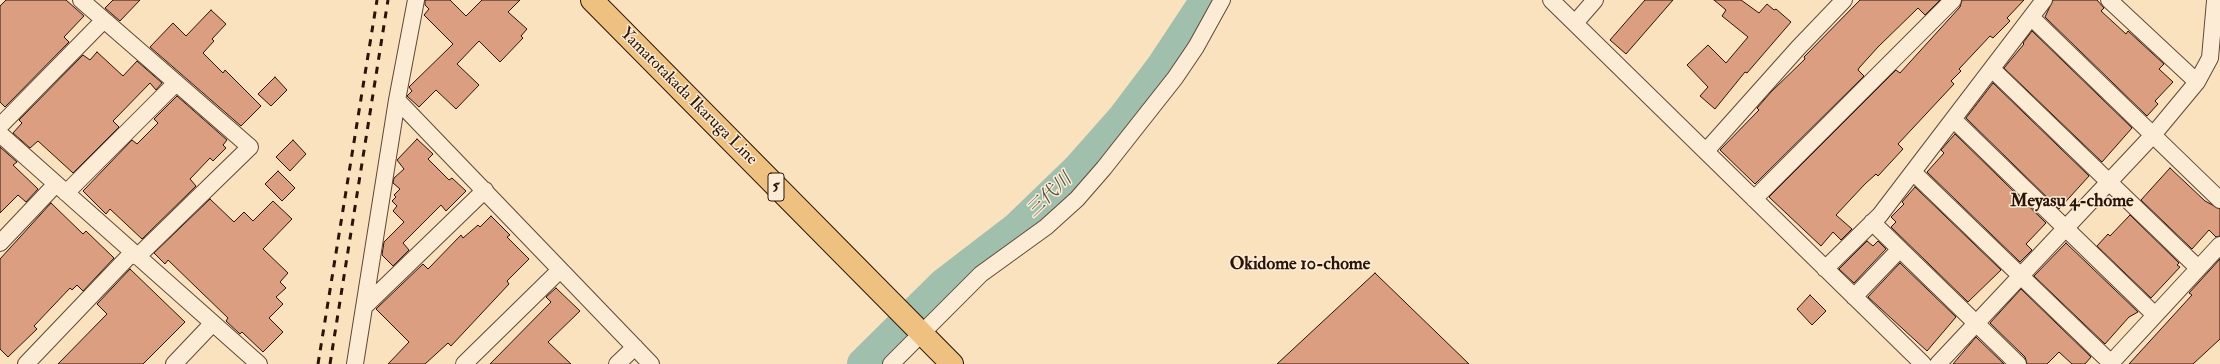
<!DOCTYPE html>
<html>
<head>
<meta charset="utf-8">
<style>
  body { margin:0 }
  canvas { display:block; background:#fbe2bf }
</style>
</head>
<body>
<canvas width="2220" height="364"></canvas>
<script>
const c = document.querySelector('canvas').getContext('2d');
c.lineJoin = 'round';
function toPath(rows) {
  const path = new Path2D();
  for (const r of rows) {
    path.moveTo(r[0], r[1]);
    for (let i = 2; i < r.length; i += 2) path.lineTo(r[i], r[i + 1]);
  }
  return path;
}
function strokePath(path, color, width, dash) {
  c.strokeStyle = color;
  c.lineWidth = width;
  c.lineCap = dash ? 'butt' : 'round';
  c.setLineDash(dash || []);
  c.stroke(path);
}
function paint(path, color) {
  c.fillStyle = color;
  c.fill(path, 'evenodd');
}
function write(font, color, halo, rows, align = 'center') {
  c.font = font + ' "IM FELL Double Pica","Noto Serif JP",serif';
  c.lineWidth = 3;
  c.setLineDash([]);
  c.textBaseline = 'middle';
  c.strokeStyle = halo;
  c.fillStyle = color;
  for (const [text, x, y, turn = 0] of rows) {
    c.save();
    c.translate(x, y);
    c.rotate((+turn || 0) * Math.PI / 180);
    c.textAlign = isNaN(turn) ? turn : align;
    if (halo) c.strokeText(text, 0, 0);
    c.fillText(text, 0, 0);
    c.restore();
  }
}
strokePath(toPath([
  [863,364,944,284,1017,228,1078,169,1124,117,1161,68,1206,0]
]), '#a0bfac', 32);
const building = toPath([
  [6,0,66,0,84,16,64,37,69,42,5,107,0,102,0,6,6,0],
  [113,0,140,0,120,21,105,8,113,0],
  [425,0,450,0,466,16,482,0,520,0,508,12,527,29,521,36,523,38,500,62,479,41,457,64,479,85,456,109,436,90,419,107,407,96,412,91,409,87,453,44,424,15,429,9,425,5,425,0],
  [1645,0,1673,0,1626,54,1610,40,1645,0],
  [1714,0,1741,0,1759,13,1767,4,1774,10,1776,9,1791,22,1747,73,1745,72,1715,109,1700,96,1708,87,1687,65,1708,45,1726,63,1748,37,1722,16,1726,10,1714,0],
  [1860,0,1940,0,1925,15,1918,8,1878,47,1859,68,1858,70,1864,76,1755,184,1720,150,1759,110,1757,108,1771,92,1805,59,1804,57,1860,0],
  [1962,0,2024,0,2007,18,2010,21,1993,38,1990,36,1959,69,1961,71,1951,81,1954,84,1898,144,1903,149,1878,176,1876,174,1865,184,1836,215,1852,229,1841,240,1833,232,1821,246,1769,197,1896,70,1900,73,1960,7,1962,0],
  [2053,0,2097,0,2104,8,2101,11,2126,34,2128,31,2164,64,2159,69,2173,82,2155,101,2158,104,2147,116,2045,17,2053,0],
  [211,10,226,24,212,39,214,41,203,53,223,73,225,70,261,106,241,126,150,47,173,23,186,36,211,10],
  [2032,31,2132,128,2102,162,2004,68,2024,44,2023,43,2032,31],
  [97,52,123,76,137,61,162,83,156,90,150,83,113,121,119,127,73,173,38,141,30,148,13,133,22,123,19,120,83,55,90,60,97,52],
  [275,77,287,90,271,106,258,94,275,77],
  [1993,83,2089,176,2059,209,1966,118,1993,83],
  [177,96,227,140,223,145,226,148,213,161,210,158,190,179,196,186,142,239,110,209,106,214,83,191,132,140,137,144,158,123,154,119,177,96],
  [1955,134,2046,223,2026,244,2032,250,2020,262,1927,172,1944,153,1941,150,1955,134],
  [417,139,433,154,428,159,449,180,452,178,466,191,446,211,441,205,403,243,409,250,393,266,382,255,384,242,404,222,393,211,397,206,392,201,396,197,394,195,400,189,393,183,394,178,404,169,397,160,417,139],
  [293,140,306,154,290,171,276,157,293,140],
  [0,147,17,162,13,165,38,189,26,202,18,195,0,213,0,147],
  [2170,168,2205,201,2220,209,2220,236,2216,237,2209,230,2192,249,2141,200,2170,168],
  [278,171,295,188,282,201,265,184,278,171],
  [1915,187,2001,270,1968,302,1891,227,1896,222,1891,217,1904,204,1902,202,1915,187],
  [210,199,234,222,244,212,253,221,273,201,292,219,263,249,288,273,280,282,286,288,276,297,283,304,269,318,283,332,263,352,242,332,240,334,226,321,228,318,168,260,165,264,154,253,210,199],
  [51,203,83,234,86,231,114,258,83,291,77,285,72,290,70,288,34,326,37,329,8,357,0,349,0,259,51,203],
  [2130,215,2179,263,2177,265,2180,267,2151,298,2097,246,2108,234,2110,236,2130,215],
  [491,216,510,235,507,237,529,259,507,281,509,284,451,346,448,343,425,364,388,364,409,342,376,309,423,264,428,269,461,235,463,238,478,225,480,227,491,216],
  [1867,241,1873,246,1878,241,1886,249,1854,283,1839,269,1867,241],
  [2066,243,2138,312,2129,317,2105,344,2034,276,2066,243],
  [2220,259,2220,339,2193,364,2129,364,2192,295,2189,293,2220,259],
  [1900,263,1956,317,1927,351,1868,297,1900,263],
  [130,269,185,322,143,364,58,364,107,314,97,304,130,269],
  [1375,273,1469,364,1277,364,1375,273],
  [556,288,580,311,548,342,571,364,490,364,551,302,546,297,556,288],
  [2021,289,2091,357,2085,364,2072,364,2059,352,2047,364,2027,364,2025,357,1990,323,2021,289],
  [1810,295,1826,311,1812,325,1797,309,1810,295],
  [1976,337,2004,364,1953,364,1976,337]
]);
paint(building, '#db9e81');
strokePath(building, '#2a1408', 1);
const minor = toPath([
  [81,0,250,147,137,257],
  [1551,0,1923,364],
  [2109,0,2197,82],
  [2031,17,2220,200],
  [1575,23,1595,0],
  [1992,69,2198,268],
  [397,100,651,364],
  [1953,119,2155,315],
  [0,126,103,21],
  [0,134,259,364],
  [1706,151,1798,48,1844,0],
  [1913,172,2111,363],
  [66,193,175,84],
  [1754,199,1953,0],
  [1872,222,2018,364],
  [0,243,56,184],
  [1825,269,1880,215,2044,0],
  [1854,297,1900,249],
  [364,307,485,190],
  [26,364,132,253],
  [174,364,212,324],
  [355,364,397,100,416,0],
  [464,364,560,270],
  [617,364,635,347],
  [891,364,981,274,1046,227,1077,199,1104,168,1175,78,1196,47,1222,0],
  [1938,364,2153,135,2197,82,2210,58,2215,1],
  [2110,364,2220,245]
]);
const primary = toPath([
  [592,0,952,364]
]);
strokePath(minor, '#5e4836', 18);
strokePath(primary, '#2a1408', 24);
strokePath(minor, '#fcecd5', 16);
strokePath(primary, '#eec180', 22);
strokePath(toPath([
  [318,364,377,0],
  [330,364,388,0]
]), '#2a1408', 3, [7, 7]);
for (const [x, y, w] of [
  [776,187,16]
]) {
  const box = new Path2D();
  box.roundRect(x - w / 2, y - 14, w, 28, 3);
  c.fillStyle = '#fcecd5';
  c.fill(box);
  strokePath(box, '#2a1408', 1);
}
write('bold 16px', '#2a1408', null, [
  ["5",776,187]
]);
write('17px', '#2a1408', '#fcecd5', [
  ["Yamatotakada Ikaruga Line",688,97,45]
]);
write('italic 18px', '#535041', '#fcecd5', [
  ["三代川",1050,196,-44]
]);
write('bold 18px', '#2a1408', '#fcecd5', [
  ["Meyasu 4-chome",2072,202],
  ["Okidome 10-chome",1300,265]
]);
</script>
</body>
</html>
